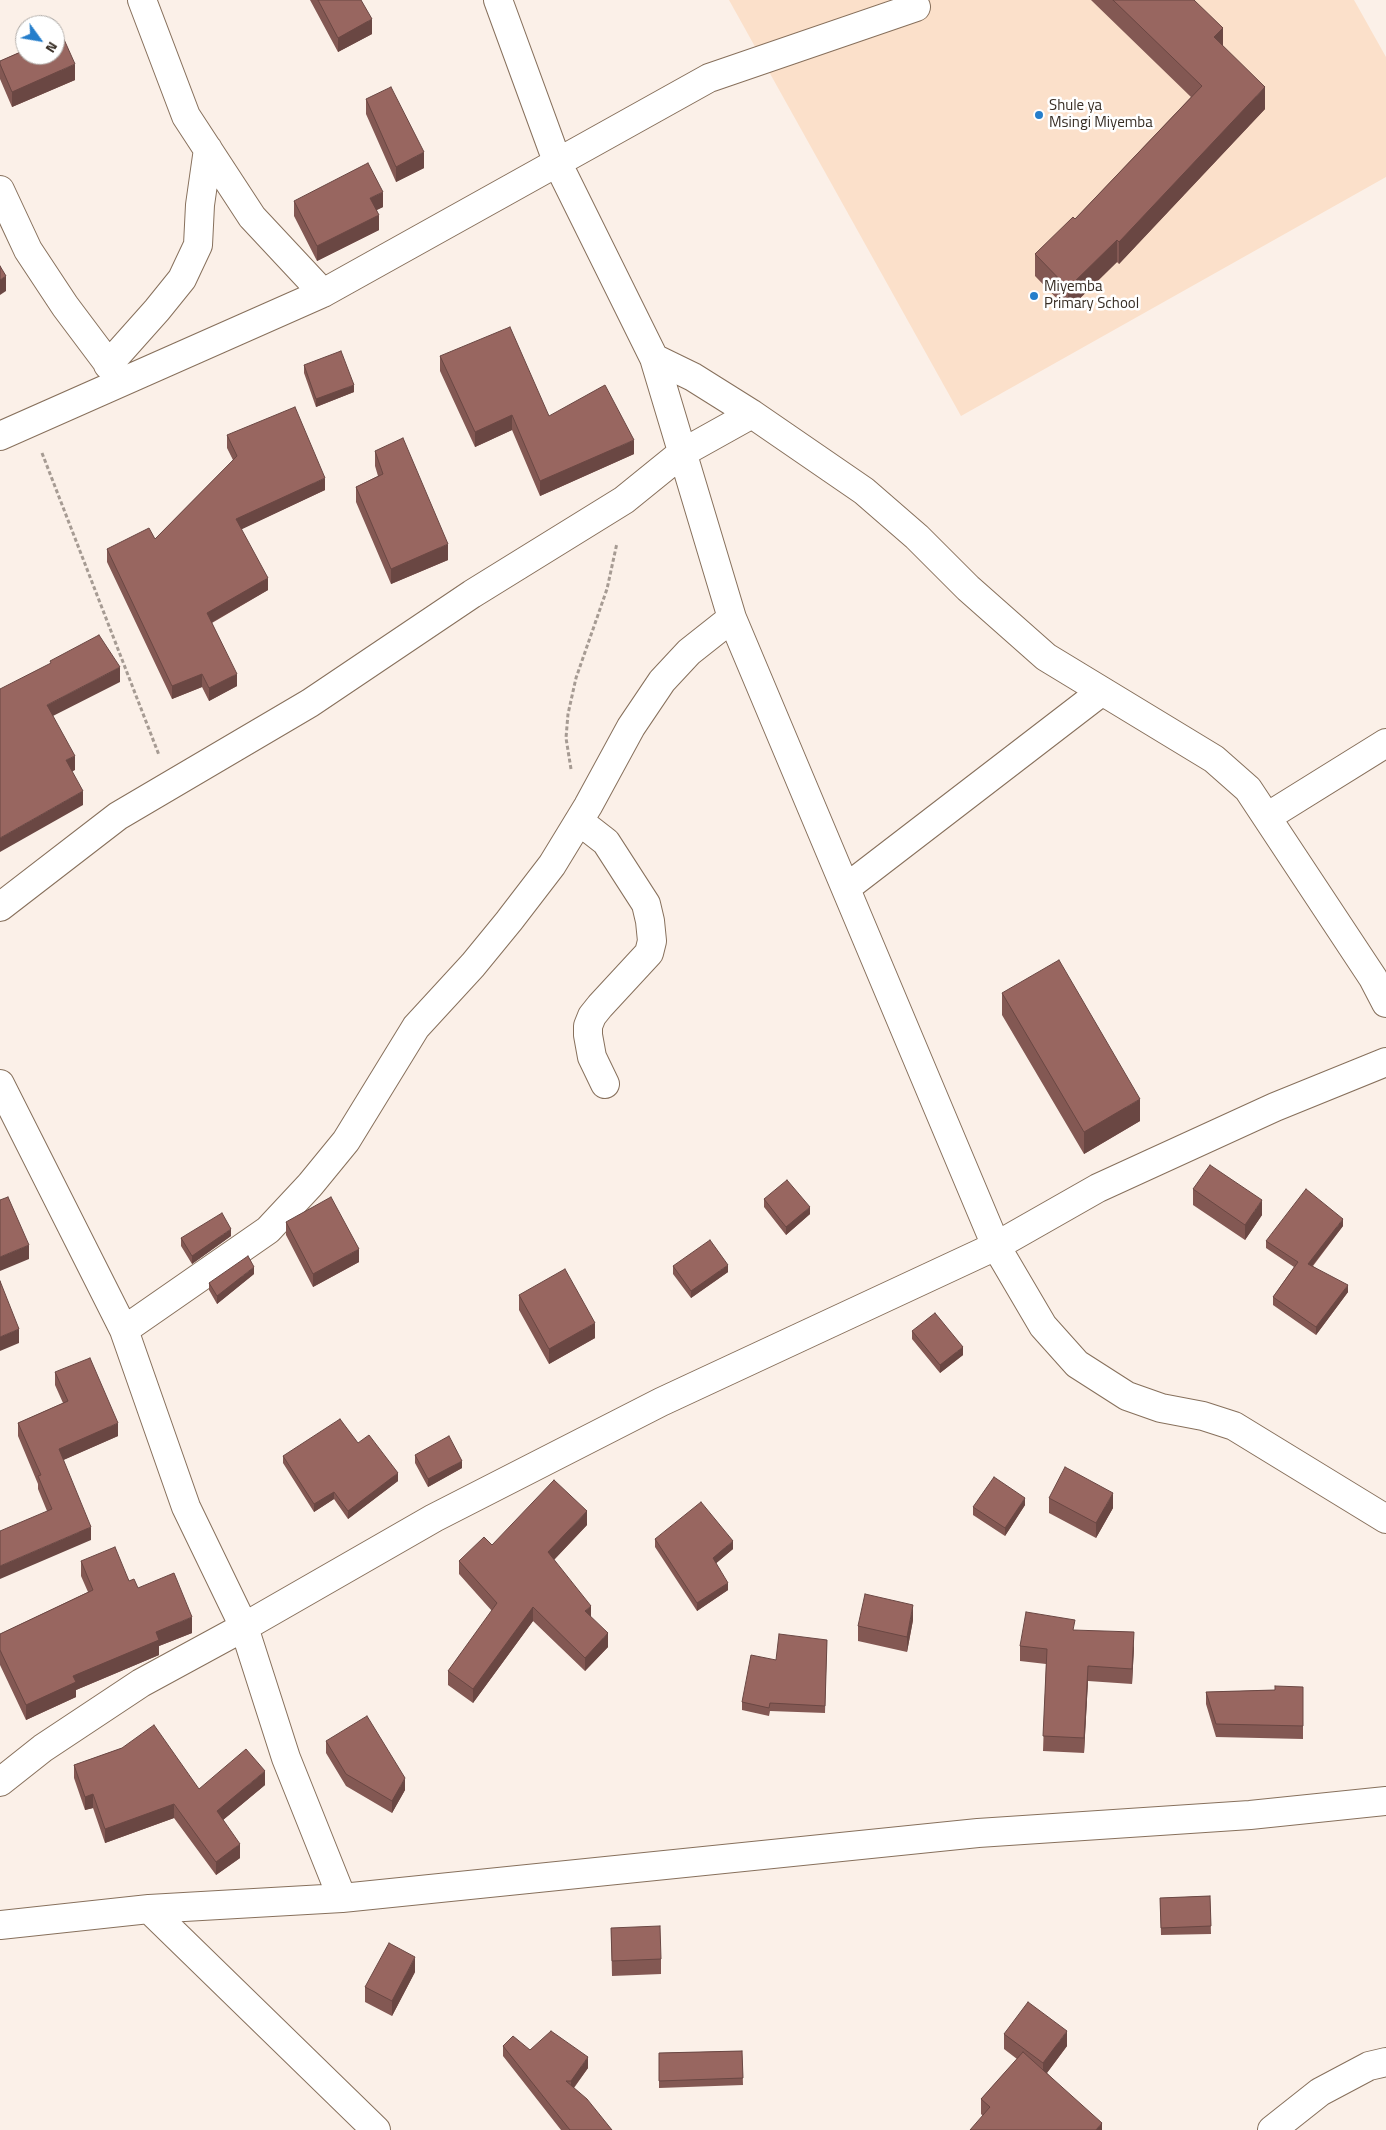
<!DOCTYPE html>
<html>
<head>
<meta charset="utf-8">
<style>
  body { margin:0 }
  #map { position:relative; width:1386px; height:2130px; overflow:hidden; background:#fbf0e8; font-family:"Titillium Web",sans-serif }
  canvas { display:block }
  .north { position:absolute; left:15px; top:15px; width:50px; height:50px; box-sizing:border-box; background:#fff; border:1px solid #afaba7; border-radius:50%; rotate:122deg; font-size:14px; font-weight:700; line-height:20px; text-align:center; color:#372d24 }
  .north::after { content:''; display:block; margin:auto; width:18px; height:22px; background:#257ecb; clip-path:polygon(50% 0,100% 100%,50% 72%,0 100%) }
</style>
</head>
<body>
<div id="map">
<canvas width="1386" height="2130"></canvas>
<div class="north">N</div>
</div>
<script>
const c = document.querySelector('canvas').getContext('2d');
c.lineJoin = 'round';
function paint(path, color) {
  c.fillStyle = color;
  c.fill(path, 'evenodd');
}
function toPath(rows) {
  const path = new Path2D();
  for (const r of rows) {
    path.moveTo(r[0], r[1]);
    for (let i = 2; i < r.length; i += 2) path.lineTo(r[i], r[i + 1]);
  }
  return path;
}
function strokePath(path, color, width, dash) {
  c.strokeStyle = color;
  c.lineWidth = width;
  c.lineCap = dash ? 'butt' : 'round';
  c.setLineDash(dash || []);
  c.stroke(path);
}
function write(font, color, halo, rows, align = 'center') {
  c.font = font + ' "Titillium Web",sans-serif';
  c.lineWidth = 5;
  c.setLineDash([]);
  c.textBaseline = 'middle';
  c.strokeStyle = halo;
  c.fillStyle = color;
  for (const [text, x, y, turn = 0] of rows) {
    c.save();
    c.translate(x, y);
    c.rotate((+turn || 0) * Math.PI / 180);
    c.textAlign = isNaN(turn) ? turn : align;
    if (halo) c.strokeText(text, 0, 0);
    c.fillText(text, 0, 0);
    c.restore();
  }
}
paint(toPath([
  [729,0,1354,0,1386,57,1386,177,961,416]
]), '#fbe0ca');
const minor = toPath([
  [142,0,186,116,252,217,323,293],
  [498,0,558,164,654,358,732,618,996,1246,1043,1326,1077,1364,1127,1396,1161,1408,1203,1416,1234,1426,1386,1519],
  [0,190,28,250,65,306,119,378],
  [654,358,693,377,752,414,864,491,917,537,968,588,1046,657,1214,759,1248,789,1373,978,1386,1003],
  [108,365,157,310,182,279,198,245,200,205,208,149],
  [0,436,323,293,709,78,916,7],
  [1267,817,1386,743],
  [579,821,606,842,646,904,650,921,652,941,649,953,600,1006,592,1016,588,1026,588,1035,592,1057,605,1084],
  [846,888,1101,692],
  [0,907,118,816,310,703,472,594,624,500,682,453,752,414],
  [0,1084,124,1330,186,1507,244,1627,286,1758,342,1898],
  [124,1330,268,1230,310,1185,346,1141,416,1027,473,965,509,921,552,865,588,806,631,727,662,681,689,652,732,618],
  [0,1782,43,1748,141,1683,244,1627,434,1518,661,1402,996,1246,1098,1188,1275,1107,1386,1062],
  [149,1909,376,2130],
  [0,1925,149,1909,342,1898,978,1833,1250,1815,1386,1801],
  [1272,2130,1320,2092,1369,2066,1386,2062]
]);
strokePath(minor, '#87705c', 30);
strokePath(toPath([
  [42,453,159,755],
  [571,769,566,738,568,714,576,678,607,589,617,543]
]), '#a69b93', 3, [4, 2.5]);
strokePath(minor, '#fff', 28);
paint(toPath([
  [310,0,361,0,372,34,338,52],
  [1091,0,1194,0,1223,46,1265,109,1119,264,1117,262,1068,310,1035,276,1035,254,1075,219,1191,97],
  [20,43,75,80,12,107,0,79,0,61,20,52],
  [366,99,424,168,396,182,366,114],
  [294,201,383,207,377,210,379,230,317,261,294,216],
  [440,356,549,416,634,454,540,496,512,430,475,447,440,371],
  [304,365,354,392,316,407,304,373],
  [227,435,325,490,241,529,268,590,212,623,237,686,209,701,202,687,172,699,107,562,107,549,155,539,233,460,227,448],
  [375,451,448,560,391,584,356,502,356,487,378,476,375,466],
  [1002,993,1140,1121,1084,1154,1002,1015],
  [1193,1189,1262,1215,1245,1240,1193,1205],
  [764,1199,810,1214,786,1235,764,1207],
  [286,1222,359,1262,313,1287,286,1235],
  [1343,1226,1313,1266,1348,1292,1316,1335,1273,1305,1273,1297,1294,1267,1266,1248,1266,1241],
  [231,1236,192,1264,181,1246,181,1238],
  [673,1266,728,1272,691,1298,673,1274],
  [254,1274,217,1304,209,1290,209,1283],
  [519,1295,595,1338,549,1364,519,1310],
  [912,1331,963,1355,940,1373,912,1339],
  [55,1372,118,1436,63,1460,91,1540,47,1511,38,1489,38,1484,18,1436,18,1423,63,1403,55,1385],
  [358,1443,398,1481,348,1519,334,1499,314,1512,283,1463,283,1456],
  [415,1455,462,1468,428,1487,415,1463],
  [1049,1498,1113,1508,1096,1538,1049,1513],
  [1025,1505,1005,1536,973,1515,973,1507],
  [587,1525,554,1560,591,1617,608,1647,585,1671,533,1621,473,1703,448,1685,448,1671,492,1611,459,1574,459,1561,492,1545],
  [655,1539,733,1549,716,1563,728,1590,697,1611,655,1547],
  [81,1561,129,1581,192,1633,159,1646,159,1655,76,1690,76,1697,26,1720,0,1665,0,1634,88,1592,81,1576],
  [913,1620,907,1652,858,1641,858,1626],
  [1075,1630,1134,1647,1132,1684,1088,1681,1084,1753,1043,1751,1046,1664,1020,1661,1020,1646],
  [827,1640,825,1713,770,1711,769,1716,742,1710,742,1702,776,1660],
  [1303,1687,1303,1739,1216,1737,1206,1704,1206,1692,1275,1690],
  [326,1741,405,1790,392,1813,346,1786,326,1753],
  [122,1748,199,1789,265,1785,223,1820,240,1858,216,1875,174,1818,105,1843,93,1808,85,1810,74,1778,74,1765],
  [1210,1896,1211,1934,1161,1935,1160,1898],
  [611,1928,661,1959,661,1974,612,1976],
  [415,1972,392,2016,365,2002,365,1987],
  [1004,2034,1067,2046,1047,2073,1102,2130,983,2116,981,2114,981,2099,1017,2059,1004,2049],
  [503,2046,530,2050,588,2068,574,2088,612,2130,561,2130,503,2056],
  [742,2051,743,2085,659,2088,659,2053]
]), '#835853');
paint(toPath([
  [372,19,372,34,338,52,338,38],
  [1223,28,1223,50,1214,37],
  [75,64,75,80,12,107,12,92],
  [1265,87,1265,109,1119,264,1119,242],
  [424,152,424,168,396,182,396,167],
  [383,192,383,207,370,213,370,198],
  [379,215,379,230,317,261,317,246],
  [1117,240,1117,262,1068,310,1068,288],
  [6,276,6,291,0,295,0,280],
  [354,385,354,392,316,407,316,399],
  [512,415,512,430,475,447,475,432],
  [634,440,634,454,540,496,540,481],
  [325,478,325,490,236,532,236,519],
  [448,544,448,560,391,584,391,569],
  [268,578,268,590,207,625,207,613],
  [120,667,120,682,47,719,47,705],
  [202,674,202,687,172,699,172,686],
  [237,674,237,686,209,701,209,688],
  [75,756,75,770,66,775,66,760],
  [83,791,83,805,0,852,0,838],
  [1140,1099,1140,1121,1084,1154,1084,1132],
  [1262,1200,1262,1215,1245,1240,1245,1225],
  [810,1207,810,1214,786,1235,786,1227],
  [1343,1219,1343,1226,1308,1271,1308,1264],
  [231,1229,231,1236,192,1264,192,1256],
  [29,1245,29,1259,0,1271,0,1257],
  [359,1249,359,1262,313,1287,313,1274],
  [728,1265,728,1272,691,1298,691,1291],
  [254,1267,254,1274,217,1304,217,1296],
  [1348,1285,1348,1292,1316,1335,1316,1327],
  [595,1323,595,1338,549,1364,549,1349],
  [19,1329,19,1343,0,1351,0,1337],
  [963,1347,963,1355,940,1373,940,1365],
  [118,1423,118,1436,59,1462,59,1449],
  [462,1461,462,1468,428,1487,428,1479],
  [398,1473,398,1481,348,1519,348,1511],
  [334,1492,334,1499,314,1512,314,1504],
  [1113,1493,1113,1508,1096,1538,1096,1523],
  [1025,1498,1025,1505,1005,1536,1005,1528],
  [587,1511,587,1525,548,1566,548,1552],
  [91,1527,91,1540,0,1579,0,1566],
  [733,1541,733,1549,713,1566,713,1558],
  [728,1583,728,1590,697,1611,697,1603],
  [913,1605,913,1620,907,1652,907,1637],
  [591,1606,591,1620,585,1611],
  [533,1607,533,1621,473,1703,473,1689],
  [192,1617,192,1633,159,1646,159,1655,76,1690,76,1697,26,1720,26,1705,73,1676,156,1632],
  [1134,1632,1134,1647,1132,1684,1132,1669],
  [608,1633,608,1647,585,1671,585,1658],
  [1088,1666,1088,1681,1084,1753,1084,1738],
  [265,1771,265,1785,217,1825,217,1811],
  [405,1778,405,1790,392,1813,392,1801],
  [93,1794,93,1808,85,1810,85,1797],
  [174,1804,174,1818,105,1843,105,1829],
  [240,1844,240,1858,216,1875,216,1862],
  [415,1957,415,1972,392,2016,392,2001],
  [1067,2031,1067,2046,1043,2078,1043,2063],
  [588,2057,588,2068,571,2091,571,2081],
  [1102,2123,1102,2130,1096,2130]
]), '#6a4743');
const building = toPath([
  [318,0,361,0,372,19,338,38,318,0],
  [1113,0,1194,0,1223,28,1214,37,1265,87,1119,242,1117,240,1068,288,1035,254,1073,217,1075,219,1202,86,1113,0],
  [58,26,75,64,12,92,0,64,0,61,23,51,20,43,25,41,25,55,55,55,55,27,58,26],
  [391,87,424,152,396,167,366,99,391,87],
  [368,163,383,192,370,198,379,215,317,246,294,201,368,163],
  [0,266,6,276,0,280,0,266],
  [510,327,549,416,605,385,634,440,540,481,512,415,475,432,440,356,510,327],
  [341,351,354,385,316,399,304,365,341,351],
  [295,407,325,478,236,519,268,578,207,613,237,674,209,688,202,674,172,686,107,549,149,528,155,539,237,456,227,435,295,407],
  [403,438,448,544,391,569,356,487,383,474,375,451,403,438],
  [99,635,120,667,47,705,75,756,66,760,83,791,0,838,0,689,51,663,50,661,99,635],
  [1059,960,1140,1099,1084,1132,1002,993,1059,960],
  [1210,1165,1262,1200,1245,1225,1193,1189,1210,1165],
  [787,1180,810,1207,786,1227,764,1199,787,1180],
  [1306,1189,1343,1219,1308,1264,1348,1285,1316,1327,1273,1297,1298,1262,1266,1241,1306,1189],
  [8,1197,29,1245,0,1257,0,1200,8,1197],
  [331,1197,359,1249,313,1274,286,1222,331,1197],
  [222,1213,231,1229,192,1256,181,1238,222,1213],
  [710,1240,728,1265,691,1291,673,1266,710,1240],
  [248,1256,254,1267,217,1296,209,1283,248,1256],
  [565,1269,595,1323,549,1349,519,1295,565,1269],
  [0,1281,19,1329,0,1337,0,1281],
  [935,1313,963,1347,940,1365,912,1331,935,1313],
  [90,1358,118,1423,59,1449,91,1527,0,1566,0,1531,52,1509,38,1476,41,1475,18,1423,68,1401,55,1372,90,1358],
  [340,1419,358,1443,369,1435,398,1473,348,1511,334,1492,314,1504,283,1456,340,1419],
  [449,1436,462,1461,428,1479,415,1455,449,1436],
  [1065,1467,1113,1493,1096,1523,1049,1498,1065,1467],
  [994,1477,1025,1498,1005,1528,973,1507,994,1477],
  [554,1480,587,1511,548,1552,591,1606,585,1611,608,1633,585,1658,533,1607,473,1689,448,1671,497,1603,459,1561,484,1537,492,1545,554,1480],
  [701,1502,733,1541,713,1558,728,1583,697,1603,655,1539,701,1502],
  [115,1547,129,1581,134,1579,138,1588,174,1573,192,1617,156,1632,159,1640,73,1676,76,1682,26,1705,0,1650,0,1634,93,1590,81,1561,115,1547],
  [865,1594,913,1605,907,1637,858,1626,865,1594],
  [1026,1612,1075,1620,1073,1630,1134,1632,1132,1669,1088,1666,1084,1738,1043,1736,1047,1649,1020,1646,1026,1612],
  [779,1634,827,1640,825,1706,770,1703,769,1708,742,1702,751,1655,776,1660,779,1634],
  [1275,1686,1303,1687,1303,1726,1216,1724,1206,1692,1275,1690,1275,1686],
  [367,1716,405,1778,392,1801,346,1774,326,1741,367,1716],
  [154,1725,199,1789,246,1749,265,1771,217,1811,240,1844,216,1862,174,1804,105,1829,93,1794,85,1797,74,1765,122,1748,154,1725],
  [1210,1896,1211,1926,1161,1928,1160,1898,1210,1896],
  [660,1926,661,1959,612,1961,611,1928,660,1926],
  [389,1943,415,1957,392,2001,365,1987,389,1943],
  [1028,2002,1067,2031,1043,2063,1004,2034,1028,2002],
  [551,2031,588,2057,571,2081,566,2081,587,2099,612,2130,570,2130,503,2046,513,2036,530,2050,551,2031],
  [742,2051,743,2078,659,2081,659,2053,742,2051],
  [1023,2052,1102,2123,1096,2130,970,2130,990,2107,981,2099,1023,2052]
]);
paint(building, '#986660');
strokePath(building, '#6a4743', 1);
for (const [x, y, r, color] of [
  [1039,115,5,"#257ecb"],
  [1034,296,5,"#257ecb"]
]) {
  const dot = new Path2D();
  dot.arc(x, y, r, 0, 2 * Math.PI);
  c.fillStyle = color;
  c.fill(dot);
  strokePath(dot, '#fff', 2);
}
write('15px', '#372d24', '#fff', [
  ["Shule ya",1049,106],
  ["Msingi Miyemba",1049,123],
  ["Miyemba",1044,287],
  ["Primary School",1044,304]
], 'left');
</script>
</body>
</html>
